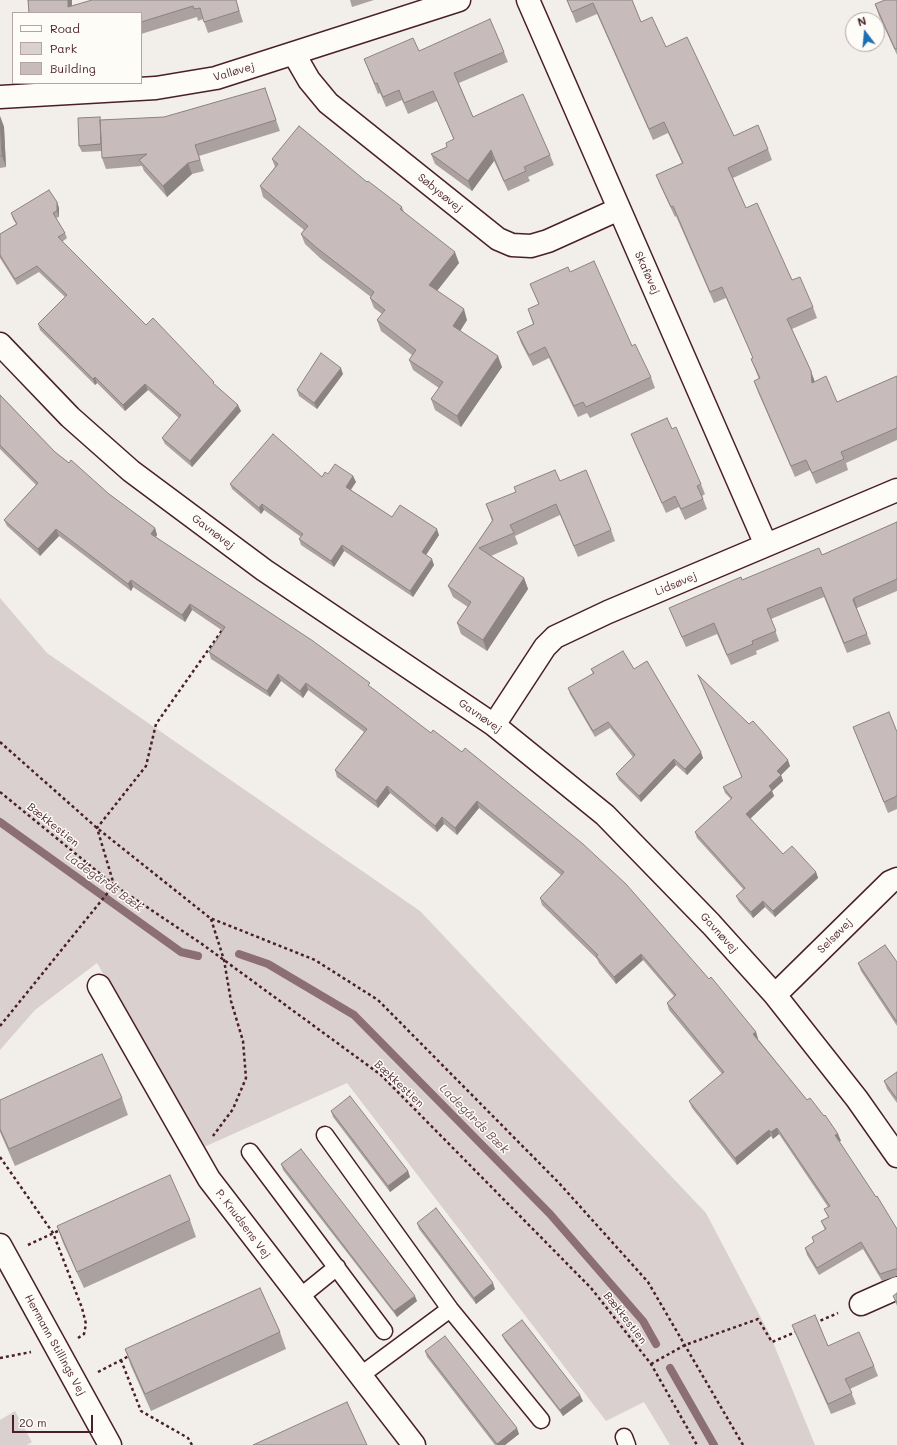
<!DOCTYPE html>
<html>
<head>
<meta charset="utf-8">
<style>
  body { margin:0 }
  #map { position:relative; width:897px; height:1445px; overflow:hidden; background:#f2efeb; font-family:Mali,sans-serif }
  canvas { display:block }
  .legend { position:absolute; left:12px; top:12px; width:130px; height:72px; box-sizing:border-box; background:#fdfcf7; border:1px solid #b5a4a5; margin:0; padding:5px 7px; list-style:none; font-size:12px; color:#4a1f2b }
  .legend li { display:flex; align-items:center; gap:8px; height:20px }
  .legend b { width:20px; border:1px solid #b5a4a5 }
  .north { position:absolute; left:845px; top:12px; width:40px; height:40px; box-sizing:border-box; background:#fdfcf7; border:1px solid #b5a4a5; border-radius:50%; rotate:344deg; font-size:11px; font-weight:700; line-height:16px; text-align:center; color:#4a1f2b }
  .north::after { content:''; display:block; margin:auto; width:14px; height:18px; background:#1f6fb2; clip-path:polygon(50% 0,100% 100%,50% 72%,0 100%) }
  .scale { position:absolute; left:12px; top:1415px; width:81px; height:18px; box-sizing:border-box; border:2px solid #4a1f2b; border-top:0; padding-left:5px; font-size:12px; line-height:14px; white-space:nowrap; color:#4a1f2b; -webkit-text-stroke:3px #fdfcf7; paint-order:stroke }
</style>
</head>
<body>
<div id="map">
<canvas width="897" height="1445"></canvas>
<ul class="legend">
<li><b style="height:5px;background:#fdfcf7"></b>Road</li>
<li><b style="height:11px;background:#d9d0cf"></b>Park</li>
<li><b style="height:11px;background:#c8bbbb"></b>Building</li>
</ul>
<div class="north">N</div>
<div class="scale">20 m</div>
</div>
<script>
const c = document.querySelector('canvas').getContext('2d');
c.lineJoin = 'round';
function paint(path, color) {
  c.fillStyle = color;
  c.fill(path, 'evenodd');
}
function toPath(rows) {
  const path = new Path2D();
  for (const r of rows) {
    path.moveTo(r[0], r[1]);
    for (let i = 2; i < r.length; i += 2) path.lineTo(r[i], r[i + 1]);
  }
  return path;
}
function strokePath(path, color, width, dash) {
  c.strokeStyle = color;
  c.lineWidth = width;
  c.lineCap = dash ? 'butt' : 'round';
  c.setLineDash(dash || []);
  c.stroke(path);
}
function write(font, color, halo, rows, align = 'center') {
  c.font = font + ' Mali,sans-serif';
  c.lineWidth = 3;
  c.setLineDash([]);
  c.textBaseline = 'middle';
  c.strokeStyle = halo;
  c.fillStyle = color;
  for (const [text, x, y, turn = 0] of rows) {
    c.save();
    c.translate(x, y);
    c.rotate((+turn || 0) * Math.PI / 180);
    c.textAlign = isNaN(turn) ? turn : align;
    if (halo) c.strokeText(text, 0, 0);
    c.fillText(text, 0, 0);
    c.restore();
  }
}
paint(toPath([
  [0,598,47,653,420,911,706,1213,770,1335,815,1445,670,1445,644,1402,606,1421,347,1083,204,1147,97,963,35,1010,0,1050],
  [15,1411,32,1442,27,1445,0,1445,0,1420]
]), '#d9d0cf');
strokePath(toPath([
  [0,822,181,952,198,956],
  [239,954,268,964,354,1015,550,1214,643,1321,656,1344],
  [670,1368,714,1445]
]), '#8b6f75', 8);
const service = toPath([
  [325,1135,450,1309,541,1420],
  [250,1152,384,1331],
  [300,1297,337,1267],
  [361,1375,450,1309],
  [624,1437,627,1445]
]);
const minor = toPath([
  [528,0,766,545],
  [294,54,309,80,328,103,498,239,512,245,531,246,548,241,619,209],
  [0,97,156,88,216,78,459,0],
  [0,344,70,417,131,471,264,570,494,725,605,815,711,924,775,995,857,1099,897,1156],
  [494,725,545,647,555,637,608,612,897,490],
  [99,986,209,1179,414,1445],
  [775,995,890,882,897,879],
  [0,1245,110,1445],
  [861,1304,897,1288]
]);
strokePath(service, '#4a1f2b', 19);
strokePath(minor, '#4a1f2b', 25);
strokePath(toPath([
  [0,742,97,828,210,918,315,960,378,1000,559,1183,648,1282,743,1445],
  [0,792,114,885,202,944,381,1075,591,1288,651,1364,697,1445],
  [211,919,224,960,231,1001,243,1041,246,1078,233,1109,213,1136],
  [0,1026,114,885,97,828,146,766,156,724,223,629],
  [0,1157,53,1233,82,1308,86,1324,84,1334,78,1338],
  [28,1245,60,1230],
  [815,1323,838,1313],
  [0,1358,31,1352],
  [121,1360,141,1411,188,1438,192,1445],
  [651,1364,685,1345,758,1319,772,1342,798,1331],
  [98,1372,129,1356]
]), '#4a1f2b', 2.5, [3, 3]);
strokePath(service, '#fdfcf7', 16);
strokePath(minor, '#fdfcf7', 22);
paint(toPath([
  [28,0,72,0,72,6,92,0,236,0,243,22,208,33,203,19,198,21,197,17,141,34,141,13,29,13],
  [350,0,374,0,352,7],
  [567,0,632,0,641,22,666,47,734,136,768,149,772,160,733,178,746,208,792,280,813,307,817,318,792,329,811,371,814,381,837,402,897,376,897,440,846,463,848,470,816,484,810,470,795,477,758,392,754,381,759,379,751,359,753,358,726,298,714,303,676,216,675,217,660,185,656,175,682,163,668,133,653,140,597,14,576,23],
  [897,0,897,55,879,16,875,4],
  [419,51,504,52,508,62,459,83,473,117,550,155,554,165,528,177,530,181,508,191,494,161,472,191,435,164,431,154,447,147,454,140,437,101,408,114,402,100,386,107,380,93,378,94,364,59],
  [265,88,280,131,199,156,204,171,192,174,167,197,144,171,142,166,106,169,102,158,102,151,82,152,79,146,102,120,164,117],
  [0,116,4,127,6,167,0,168],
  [272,159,367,182,402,207,404,212,459,263,437,291,467,320,460,331,502,367,461,427,435,410,431,399,439,388,413,370,409,360,412,355,381,331,377,320,382,314,374,308,370,298,371,297,321,259,305,244,301,234,304,230,263,197,260,186,275,167],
  [57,202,59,208,59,217,56,218,65,233,67,238,62,242,146,325,216,386,241,411,192,467,165,444,162,438,179,418,148,390,125,411,97,383,95,385,40,330,38,324,65,297,39,272,17,285,0,258,0,234,16,224,13,219,11,213],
  [570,272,632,346,651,377,655,388,590,418,587,413,578,417,549,358,533,366,521,343,517,332,533,324,528,309,539,305,530,284],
  [343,374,317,409,299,396,297,390],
  [0,395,55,452,109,494,155,528,157,535,156,537,371,688,756,1032,758,1039,807,1100,838,1134,841,1141,839,1141,897,1229,897,1276,882,1281,863,1249,819,1275,807,1255,805,1248,814,1242,812,1237,825,1230,821,1221,828,1217,824,1209,828,1207,779,1134,773,1139,771,1136,737,1165,692,1108,689,1101,722,1074,669,1010,667,1003,674,996,643,960,616,984,599,963,597,959,542,905,540,898,561,875,479,808,457,835,444,824,437,832,390,793,378,808,337,777,335,770,364,732,308,690,303,698,281,681,270,697,211,659,209,652,223,631,192,610,185,622,133,587,131,591,59,536,40,556,7,526,4,520,36,485,0,449],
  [672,429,701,484,705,494,702,496,707,509,685,520,679,507,666,513,635,444,631,434],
  [328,474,353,476,356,482,351,490,392,517,439,535,426,555,434,565,413,597,344,551,334,567,301,545,299,539,301,537,264,510,261,514,232,489,230,484,322,477],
  [560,481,611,530,615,541,578,557,560,515,515,536,518,544,491,556,524,578,528,589,487,651,461,634,457,623,468,607,453,597,448,586,492,521,486,504],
  [897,522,897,591,857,608,857,609,871,644,847,653,824,597,771,619,779,641,756,651,757,654,731,665,717,634,686,647,669,608,742,580,822,555],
  [591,669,634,669,703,758,687,775,676,765,641,802,619,780,616,774,633,757,610,728,595,737,570,694,568,688,593,674],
  [698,675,790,766,781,775,783,781,772,791,774,796,750,818,783,854,816,872,818,878,775,917,765,907,753,918,739,902,736,896,744,890,697,838,695,832,731,799,725,793,723,787,742,778],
  [853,727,897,732,897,809,888,813],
  [897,962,897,1026,861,971,858,963],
  [897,1072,897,1103,887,1089,884,1081],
  [122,1098,128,1115,15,1166,0,1132,0,1100],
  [331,1111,408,1171,410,1177,390,1192,333,1117],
  [281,1164,417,1301,397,1317,283,1170],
  [190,1220,196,1237,84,1288,63,1243,57,1226],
  [417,1223,495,1289,476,1304,419,1229],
  [897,1293,897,1306,893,1296],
  [792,1325,828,1346,874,1366,878,1376,850,1389,856,1404,831,1414,796,1335],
  [280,1332,286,1349,151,1411,131,1366,125,1349],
  [502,1335,583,1401,563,1416,505,1341],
  [425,1351,519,1434,505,1445,495,1445,427,1357]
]), '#aca1a1');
paint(toPath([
  [68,0,72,0,72,13,68,7],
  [0,116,4,127,6,167,2,156],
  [491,150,494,161,472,191,468,181],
  [188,163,192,174,167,197,163,186],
  [57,202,59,208,59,217,57,211],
  [455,252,459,263,433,296,429,285],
  [464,309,467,320,457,336,453,326],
  [498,356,502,367,461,427,457,416],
  [341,368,343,374,317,409,314,403],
  [811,371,815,382,812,383],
  [95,377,97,383,95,385,93,379],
  [145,384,148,390,125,411,123,405],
  [238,405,241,411,192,467,190,461],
  [353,476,356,482,348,493,346,487],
  [262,504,264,510,261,514,259,508],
  [155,528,157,535,153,540,151,534],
  [56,529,59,536,40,556,38,549],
  [437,529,439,535,424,558,422,552],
  [342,545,344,551,334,567,331,561],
  [432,559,434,565,413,597,410,591],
  [524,578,528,589,487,651,483,640],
  [131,580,133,587,131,591,128,584],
  [854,598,857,608,856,610,853,600],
  [190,604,192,610,185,622,182,615],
  [278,674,281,681,270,697,267,691],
  [306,683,308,690,303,698,300,691],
  [701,752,703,758,687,775,685,769],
  [674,759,676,765,641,802,639,796],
  [788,760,790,766,779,777,777,771],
  [781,775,783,781,772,791,774,796,749,820,746,814,769,786],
  [387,786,390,793,378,808,376,801],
  [477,801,479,808,457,835,455,828],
  [442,817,444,824,437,832,435,826],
  [816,872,818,878,775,917,773,911],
  [763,901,765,907,753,918,751,912],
  [641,954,643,960,616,984,614,977],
  [756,1032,758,1039,756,1041,753,1034],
  [777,1128,779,1134,773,1139,771,1132],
  [769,1130,771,1136,737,1165,735,1158],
  [838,1134,841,1141,838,1142,835,1135],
  [408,1171,410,1177,390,1192,388,1186],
  [493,1283,495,1289,476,1304,474,1298],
  [415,1296,417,1301,397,1317,394,1311],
  [580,1395,583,1401,563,1416,560,1410],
  [517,1428,519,1434,505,1445,497,1445,497,1444]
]), '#8c8383');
const building = toPath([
  [28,0,68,0,68,7,92,0,236,0,239,11,204,22,200,8,194,9,193,6,141,22,141,13,29,13,28,0],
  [567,0,632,0,641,22,652,17,666,47,687,37,734,136,758,125,768,149,728,168,746,208,757,203,792,280,800,277,813,307,787,319,811,371,812,383,826,376,837,402,897,376,897,428,841,452,844,459,812,473,806,460,791,466,754,381,760,378,751,359,753,358,722,287,710,292,673,206,671,207,656,175,683,163,664,122,649,129,593,3,572,12,567,0],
  [885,0,897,0,897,48,895,49,875,4,885,0],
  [490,19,504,52,454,73,473,117,523,94,550,155,524,167,526,171,504,181,491,150,468,181,431,154,447,147,446,143,454,139,433,91,404,103,399,90,383,97,377,83,375,84,364,59,413,38,419,51,490,19],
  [265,88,276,120,195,145,200,160,188,163,163,186,139,160,147,154,102,158,100,120,164,117,265,88],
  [100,117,101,144,79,146,78,118,100,117],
  [0,119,2,156,0,156,0,119],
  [299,126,367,182,368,181,402,207,400,209,455,252,429,285,464,309,453,326,498,356,457,416,431,399,443,382,409,360,416,350,377,320,385,310,370,298,374,292,317,248,301,234,308,226,260,186,278,164,272,159,299,126],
  [49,190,57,202,57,211,53,213,65,233,58,237,146,325,153,318,214,382,213,383,238,405,190,461,162,438,181,415,145,384,123,405,95,377,93,379,38,324,67,295,37,266,15,279,0,255,0,234,17,224,11,213,49,190],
  [594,261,632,346,635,344,651,377,586,407,583,402,574,406,545,347,529,355,517,332,534,324,528,309,539,304,530,284,568,267,570,272,594,261],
  [321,353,341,368,314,403,297,390,321,353],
  [0,395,55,452,69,463,71,460,109,494,155,528,151,534,313,641,370,683,368,685,431,733,433,730,462,752,465,748,583,844,626,884,709,979,711,977,756,1032,753,1034,807,1100,810,1098,824,1116,825,1115,838,1134,835,1135,876,1197,877,1196,897,1229,897,1269,895,1269,880,1274,861,1242,817,1268,805,1248,814,1242,812,1237,826,1229,821,1221,829,1217,824,1209,830,1206,777,1128,771,1132,769,1130,735,1158,689,1101,724,1072,667,1003,676,995,641,954,614,977,596,956,598,955,540,898,564,872,477,801,455,828,442,817,435,826,387,786,376,801,335,770,367,729,306,683,300,691,278,674,267,691,209,652,225,627,190,604,182,615,131,580,128,584,56,529,38,549,4,520,38,483,0,445,0,395],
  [667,418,672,429,676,427,701,484,697,486,703,499,681,509,675,496,662,503,631,434,667,418],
  [273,434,322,477,325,472,328,474,335,464,353,476,346,487,392,517,400,505,437,529,422,552,432,559,410,591,342,545,331,561,299,539,303,534,262,504,259,508,230,484,273,434],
  [555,470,560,481,586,470,611,530,574,546,556,504,510,525,514,533,479,548,524,578,483,640,457,623,471,602,448,586,493,520,486,504,516,492,514,487,555,470],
  [897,522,897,579,854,598,853,600,867,634,844,643,821,587,767,609,776,631,752,641,753,644,727,655,714,623,682,637,669,608,741,577,742,580,819,548,822,555,897,522],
  [623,651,634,669,647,661,701,752,685,769,674,759,639,796,616,774,635,755,608,722,593,731,568,688,594,673,591,669,623,651],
  [698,675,749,724,753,721,788,760,777,771,781,775,769,786,772,790,746,814,783,854,792,846,816,872,773,911,763,901,751,912,736,896,745,888,695,832,732,798,723,787,742,777,698,675],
  [889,712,897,732,897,796,884,802,853,727,889,712],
  [885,945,897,962,897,1022,858,963,885,945],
  [102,1054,122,1098,9,1149,0,1129,0,1100,102,1054],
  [897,1072,897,1099,884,1081,897,1072],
  [350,1096,408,1171,388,1186,331,1111,350,1096],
  [301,1149,415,1296,394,1311,281,1164,301,1149],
  [170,1175,190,1220,77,1272,57,1226,170,1175],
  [436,1208,493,1283,474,1298,417,1223,436,1208],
  [260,1288,280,1332,145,1394,125,1349,260,1288],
  [897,1293,897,1303,893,1296,897,1293],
  [815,1315,828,1346,859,1332,874,1366,845,1379,852,1393,828,1404,792,1325,815,1315],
  [522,1320,580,1395,560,1410,502,1335,522,1320],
  [445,1336,517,1428,497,1444,425,1351,445,1336],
  [347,1402,367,1445,253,1445,347,1402]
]);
paint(building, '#c8bbbb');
strokePath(building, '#8c8383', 1);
write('11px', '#4a1f2b', '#fdfcf7', [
  ["Valløvej",234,72,-16],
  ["Søbysøvej",440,193,39],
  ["Skaføvej",647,273,66],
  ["Gavnøvej",213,532,37],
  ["Lidsøvej",676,584,-23],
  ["Gavnøvej",480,716,35],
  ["Bækkestien",53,825,39],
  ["Gavnøvej",719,933,48],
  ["Selsøvej",835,936,-45],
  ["Bækkestien",399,1084,43],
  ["P. Knudsens Vej",243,1224,53],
  ["Bækkestien",625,1318,52],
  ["Hermann Stillings Vej",55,1345,61]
]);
write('italic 12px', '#704e56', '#fdfcf7', [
  ["Ladegårds Bæk",104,882,36],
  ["Ladegårds Bæk",474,1119,45]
]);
</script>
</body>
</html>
